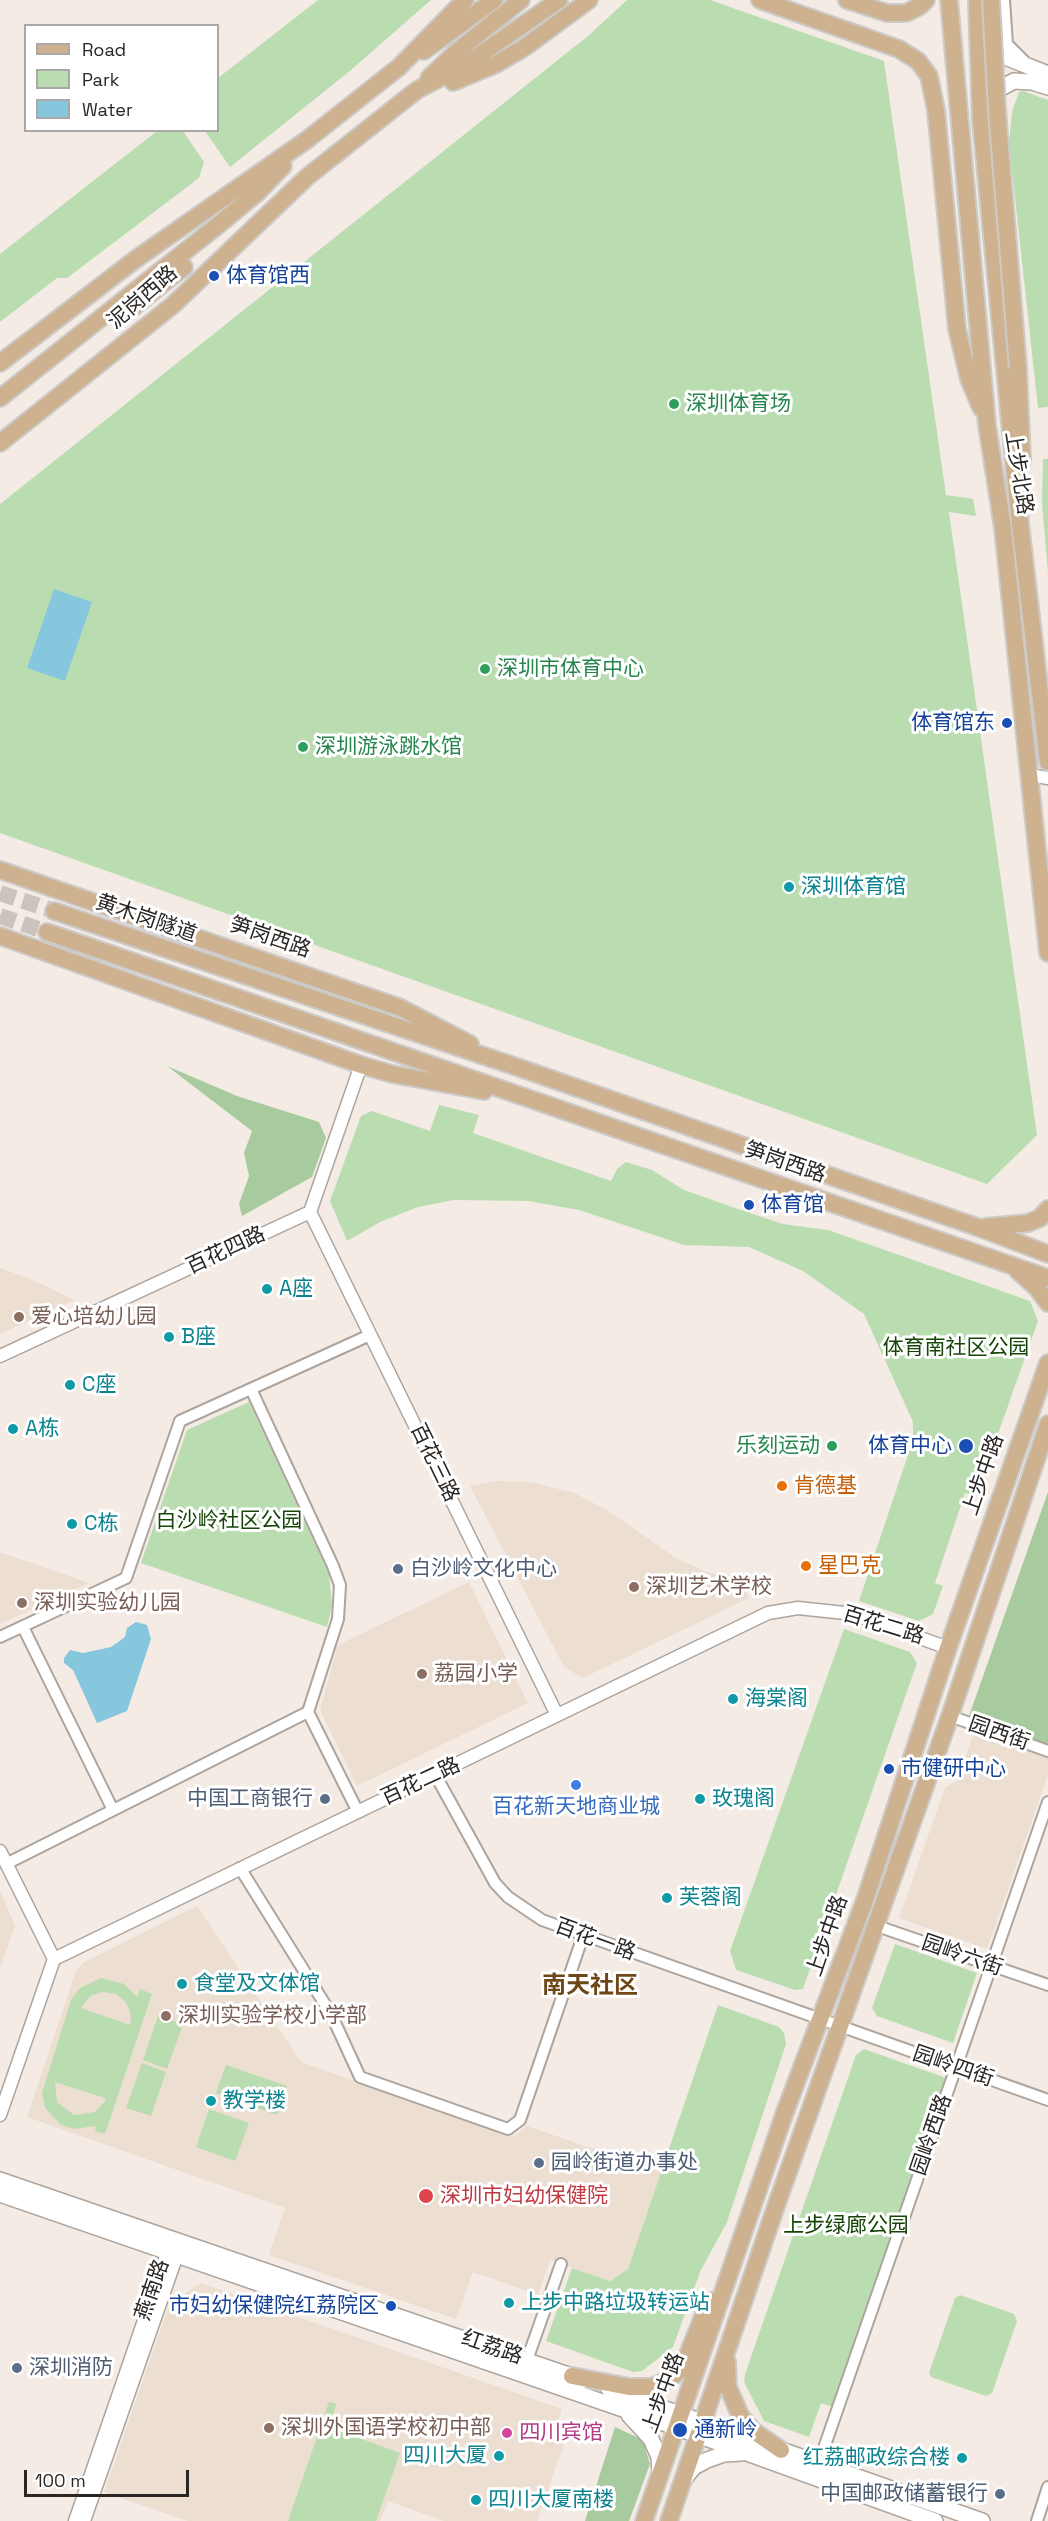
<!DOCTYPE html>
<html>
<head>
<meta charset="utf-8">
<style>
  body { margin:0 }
  #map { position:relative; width:1048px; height:2521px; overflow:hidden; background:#f4ebe4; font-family:"Space Grotesk",sans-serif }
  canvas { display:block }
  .legend { position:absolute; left:24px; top:24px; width:195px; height:108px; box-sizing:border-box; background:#fff; border:2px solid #a9a8a7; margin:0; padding:8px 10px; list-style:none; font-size:18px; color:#292624 }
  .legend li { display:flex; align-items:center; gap:12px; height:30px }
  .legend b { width:30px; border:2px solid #a9a8a7 }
  .scale { position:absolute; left:24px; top:2470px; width:165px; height:27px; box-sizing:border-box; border:3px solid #292624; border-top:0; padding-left:8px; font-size:18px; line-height:21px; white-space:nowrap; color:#292624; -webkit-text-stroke:4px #fff; paint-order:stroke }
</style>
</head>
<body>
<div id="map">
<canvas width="1048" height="2521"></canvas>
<ul class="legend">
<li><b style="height:8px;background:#ceb290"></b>Road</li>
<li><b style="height:16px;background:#b9ddb1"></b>Park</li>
<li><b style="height:16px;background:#87c7de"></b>Water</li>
</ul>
<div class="scale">100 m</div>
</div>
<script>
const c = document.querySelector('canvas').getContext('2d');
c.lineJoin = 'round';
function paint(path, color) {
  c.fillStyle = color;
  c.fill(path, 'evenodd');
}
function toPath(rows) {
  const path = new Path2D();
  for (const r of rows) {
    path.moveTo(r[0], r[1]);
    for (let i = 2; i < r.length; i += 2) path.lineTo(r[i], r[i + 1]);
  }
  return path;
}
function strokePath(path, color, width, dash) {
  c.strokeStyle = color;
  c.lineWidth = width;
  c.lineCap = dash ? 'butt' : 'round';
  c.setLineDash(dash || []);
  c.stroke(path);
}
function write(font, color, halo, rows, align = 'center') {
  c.font = font + ' "Space Grotesk","Noto Sans SC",sans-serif';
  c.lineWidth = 6;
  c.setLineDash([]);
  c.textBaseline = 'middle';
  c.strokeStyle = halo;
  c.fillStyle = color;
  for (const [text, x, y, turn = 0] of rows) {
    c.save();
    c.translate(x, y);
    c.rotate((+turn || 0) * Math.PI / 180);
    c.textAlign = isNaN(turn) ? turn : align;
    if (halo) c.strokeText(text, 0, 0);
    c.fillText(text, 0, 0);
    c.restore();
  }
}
paint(toPath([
  [0,1268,31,1279,74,1300,0,1334],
  [496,1481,531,1482,574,1493,607,1510,676,1558,709,1573,740,1576,749,1598,583,1678,564,1667,470,1486],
  [0,1552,89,1583,0,1624],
  [469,1582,528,1703,357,1786,320,1710,338,1645],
  [974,1732,1048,1758,1048,1775,987,1949,899,1918,945,1788,957,1781],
  [0,1890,15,1926,0,1968],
  [197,1906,301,2062,514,2137,527,2126,661,2172,628,2269,610,2281,550,2260,538,2295,473,2272,456,2319,269,2255,285,2208,27,2117,76,1971,83,1963],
  [201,2283,562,2409,554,2434,566,2438,537,2521,444,2521,388,2501,380,2521,188,2521,104,2492,170,2303]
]), '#ecded1');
paint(toPath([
  [318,0,431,0,351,70,230,167,205,131,218,130,218,78],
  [627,0,710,0,884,61,946,495,973,499,976,516,949,512,1037,1135,987,1184,0,833,0,504,588,36],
  [1023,91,1048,100,1048,407,1038,408,1009,143,1012,112,1019,92],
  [157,131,183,131,204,162,199,178,67,278,57,278,0,322,0,254],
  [1043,459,1048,459,1048,573,1042,503],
  [439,1105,479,1115,473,1133,611,1181,617,1169,626,1162,652,1170,684,1190,735,1208,783,1224,828,1230,1030,1301,1038,1321,976,1496,965,1493,935,1583,943,1586,933,1614,919,1621,859,1601,913,1440,913,1422,864,1314,803,1271,749,1247,684,1245,579,1210,528,1201,454,1200,418,1207,380,1222,347,1241,330,1201,361,1116,372,1111,430,1131],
  [249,1402,329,1574,332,1605,327,1627,141,1563,187,1430],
  [844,1629,910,1652,917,1663,803,1989,795,1990,736,1970,730,1951],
  [895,1944,977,1973,953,2043,877,2016,872,2008],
  [101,1978,124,1984,137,1997,140,1989,152,1994,105,2134,95,2131,96,2126,75,2129,61,2125,45,2108,42,2093,71,2000,80,1988],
  [103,1992,116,1994,126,2002,131,2015,130,2025,81,2008,90,1996],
  [55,2082,105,2098,105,2101,95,2112,74,2115,57,2102],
  [718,2005,779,2027,784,2033,786,2044,727,2222,700,2272,673,2347,642,2371,633,2372,546,2341,572,2268,610,2281,628,2269],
  [158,2016,183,2024,167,2069,143,2060],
  [864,2049,946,2078,833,2407,821,2403,809,2437,764,2421,744,2382,745,2374,856,2055],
  [142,2063,166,2072,151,2116,126,2108],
  [226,2065,287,2086,277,2115,216,2093],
  [209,2109,249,2123,235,2161,196,2147],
  [960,2295,1014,2314,1017,2321,992,2393,986,2396,931,2377,929,2373,955,2298],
  [329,2402,336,2404,329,2427,400,2453,376,2521,288,2521]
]), '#b9ddb1');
paint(toPath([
  [167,1066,237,1096,319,1122,326,1138,312,1177,242,1216,239,1204,249,1176,244,1153,252,1131],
  [1048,1492,1048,1744,969,1716],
  [615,2427,643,2440,650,2464,629,2521,585,2521]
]), '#a7cb9f');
paint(toPath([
  [54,589,92,602,65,681,27,668],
  [136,1622,147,1625,151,1639,127,1711,97,1723,73,1670,64,1663,64,1658,70,1650,83,1653,111,1647,125,1637,127,1628]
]), '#87c7de');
strokePath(toPath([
  [0,893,54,911],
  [0,916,47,932]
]), '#cbc4be', 16, [16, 8]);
const minor = toPath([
  [1004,0,1007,44,1024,61],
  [23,1627,113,1810],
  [0,1637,126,1578,180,1421,370,1335],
  [308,1712,358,1812],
  [950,1716,1048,1751],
  [436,1776,495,1883,508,1897,542,1920,1048,2100],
  [6,1864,308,1712,338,1619,340,1585,333,1566,251,1389],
  [240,1868,331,2014,360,2077,508,2129,520,2120,583,1936],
  [877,1926,1048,1985],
  [527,2360,561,2264],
  [832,2468,824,2448,1048,1802],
  [1037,2521,1048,2487]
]);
const tertiary = toPath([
  [1030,775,1048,778],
  [310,1212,557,1715],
  [0,1356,310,1212,361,1065],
  [0,1851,54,1959],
  [0,2115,54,1959,768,1613,798,1608,854,1614,948,1648],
  [75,2521,170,2245],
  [84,2521,177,2255,175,2247]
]);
const secondary = toPath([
  [987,43,1005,57,1048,74],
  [991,99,1001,88,1014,81,1032,82,1048,87],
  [0,2180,583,2380],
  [0,2194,675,2427,935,2521],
  [609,2389,982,2521],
  [629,2415,651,2439,659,2457,660,2473],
  [684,2479,694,2467,707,2460,724,2454,742,2453]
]);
const primary = toPath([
  [760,0,899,49,918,61,929,76,936,110,957,329,969,379,981,408],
  [847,0,887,13,906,13,920,6,926,0],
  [949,0,987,425,1003,528,1048,953],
  [977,0,981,121,1019,515,1048,762],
  [424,51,494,0],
  [429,78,455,53,521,0],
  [453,82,496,64,525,47,589,0],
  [131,309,184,267],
  [0,363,136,259,308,139,399,67,465,0],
  [1018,368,1022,460],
  [0,398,217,226,258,192,283,166],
  [0,443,173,305,307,177,417,90,465,65,559,0],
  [0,870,401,1008,470,1044],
  [54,911,517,1067,977,1227,1048,1254],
  [47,932,1048,1278],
  [0,936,361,1065,392,1074,484,1091],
  [985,1227,1028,1223,1040,1218,1048,1209],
  [1017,1270,1036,1287,1048,1303],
  [727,2362,728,2387,740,2415,752,2430,781,2450],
  [572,2376,629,2387,652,2387,668,2380,682,2369,705,2312,713,2301],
  [644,2521,785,2112,865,1900,948,1648,1048,1363],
  [669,2521,775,2209,950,1716,1048,1424]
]);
strokePath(minor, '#aca49d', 14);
strokePath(tertiary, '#aca49d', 15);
strokePath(secondary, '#aca49d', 18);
strokePath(primary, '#cccbca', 20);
strokePath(minor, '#fff', 10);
strokePath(tertiary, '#fff', 12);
strokePath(secondary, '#fff', 15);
strokePath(primary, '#ceb290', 16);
const primaryBridge = toPath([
  [991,0,997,110,1018,368]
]);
strokePath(primaryBridge, '#cccbca', 20, []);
strokePath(primaryBridge, '#ceb290', 16);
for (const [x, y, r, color] of [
  [214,276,6,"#1a4fb4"],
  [674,404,6,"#2e9e5b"],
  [485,669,6,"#2e9e5b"],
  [1007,723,6,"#1a4fb4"],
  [303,747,6,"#2e9e5b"],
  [789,887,6,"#0f9aa8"],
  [749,1205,6,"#1a4fb4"],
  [267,1289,6,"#0f9aa8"],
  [19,1317,6,"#8d6e63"],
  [169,1337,6,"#0f9aa8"],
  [70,1385,6,"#0f9aa8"],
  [13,1429,6,"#0f9aa8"],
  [832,1446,6,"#2e9e5b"],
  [966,1446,8,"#1a4fb4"],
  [782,1486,6,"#e8710a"],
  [72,1524,6,"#0f9aa8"],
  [806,1566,6,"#e8710a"],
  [398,1569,6,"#5c6f8a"],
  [634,1587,6,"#8d6e63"],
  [22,1603,6,"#8d6e63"],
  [422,1674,6,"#8d6e63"],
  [733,1699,6,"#0f9aa8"],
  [889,1769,6,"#1a4fb4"],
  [576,1785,6,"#3f7fe0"],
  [325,1799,6,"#5c6f8a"],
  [700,1799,6,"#0f9aa8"],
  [667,1898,6,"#0f9aa8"],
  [182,1984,6,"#0f9aa8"],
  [166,2016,6,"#8d6e63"],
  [211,2101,6,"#0f9aa8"],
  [539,2163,6,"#5c6f8a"],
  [426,2196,8,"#e0444e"],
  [509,2303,6,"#0f9aa8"],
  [391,2306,6,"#1a4fb4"],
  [17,2368,6,"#5c6f8a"],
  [269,2428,6,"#8d6e63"],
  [680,2430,8,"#1a4fb4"],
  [507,2433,6,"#d1479c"],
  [499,2456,6,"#0f9aa8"],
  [962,2458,6,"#0f9aa8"],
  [1000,2494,6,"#5c6f8a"],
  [476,2500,6,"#0f9aa8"]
]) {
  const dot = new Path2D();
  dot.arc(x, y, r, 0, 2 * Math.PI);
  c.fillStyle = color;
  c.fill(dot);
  strokePath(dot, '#fff', 2);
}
write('21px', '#164399', '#fff', [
  ["体育馆西",226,276],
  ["体育馆东",995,723,"right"],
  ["体育馆",761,1205],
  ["体育中心",952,1446,"right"],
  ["市健研中心",901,1769],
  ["市妇幼保健院红荔院区",379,2306,"right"],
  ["通新岭",694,2430]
], 'left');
write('21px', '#292624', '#fff', [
  ["泥岗西路",143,298,-41],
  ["上步北路",1018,473,81],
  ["黄木岗隧道",146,919,19],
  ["笋岗西路",270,938,19],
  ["笋岗西路",785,1163,19],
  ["百花四路",226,1251,-25],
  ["百花三路",434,1463,64],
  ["上步中路",984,1475,-71],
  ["百花二路",883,1626,17],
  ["园西街",999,1734,19],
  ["百花二路",421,1782,-25],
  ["上步中路",828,1936,-71],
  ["百花一路",595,1940,20],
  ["园岭六街",962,1956,19],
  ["园岭四街",953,2067,19],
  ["园岭西路",932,2135,-71],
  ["燕南路",153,2290,-71],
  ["红荔路",492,2348,19],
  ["上步中路",664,2393,-70]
]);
write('21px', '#27864d', '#fff', [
  ["深圳体育场",686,404],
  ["深圳市体育中心",497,669],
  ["深圳游泳跳水馆",315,747],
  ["乐刻运动",820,1446,"right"]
], 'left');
write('21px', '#0d838f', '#fff', [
  ["深圳体育馆",801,887],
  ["A座",279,1289],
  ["B座",181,1337],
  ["C座",82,1385],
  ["A栋",25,1429],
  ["C栋",84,1524],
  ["海棠阁",745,1699],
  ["玫瑰阁",712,1799],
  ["芙蓉阁",679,1898],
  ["食堂及文体馆",194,1984],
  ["教学楼",223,2101],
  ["上步中路垃圾转运站",521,2303],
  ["四川大厦",487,2456,"right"],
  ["红荔邮政综合楼",950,2458,"right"],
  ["四川大厦南楼",488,2500]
], 'left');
write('21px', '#785e54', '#fff', [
  ["爱心培幼儿园",31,1317],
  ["深圳艺术学校",646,1587],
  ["深圳实验幼儿园",34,1603],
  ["荔园小学",434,1674],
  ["深圳实验学校小学部",178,2016],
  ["深圳外国语学校初中部",281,2428]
], 'left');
write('21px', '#164507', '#fff', [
  ["体育南社区公园",956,1348],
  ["白沙岭社区公园",229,1521],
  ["上步绿廊公园",846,2226]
]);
write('21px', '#c56008', '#fff', [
  ["肯德基",794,1486],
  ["星巴克",818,1566]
], 'left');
write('21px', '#4e5e75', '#fff', [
  ["白沙岭文化中心",410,1569],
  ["中国工商银行",313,1799,"right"],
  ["园岭街道办事处",551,2163],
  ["深圳消防",29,2368],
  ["中国邮政储蓄银行",988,2494,"right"]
], 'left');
write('21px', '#366cbe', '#fff', [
  ["百花新天地商业城",576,1807]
]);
write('21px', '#be3a42', '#fff', [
  ["深圳市妇幼保健院",440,2196]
], 'left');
write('21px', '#b23c85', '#fff', [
  ["四川宾馆",519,2433]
], 'left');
write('bold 24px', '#6d4718', '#fff', [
  ["南天社区",590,1986]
]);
</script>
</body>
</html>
